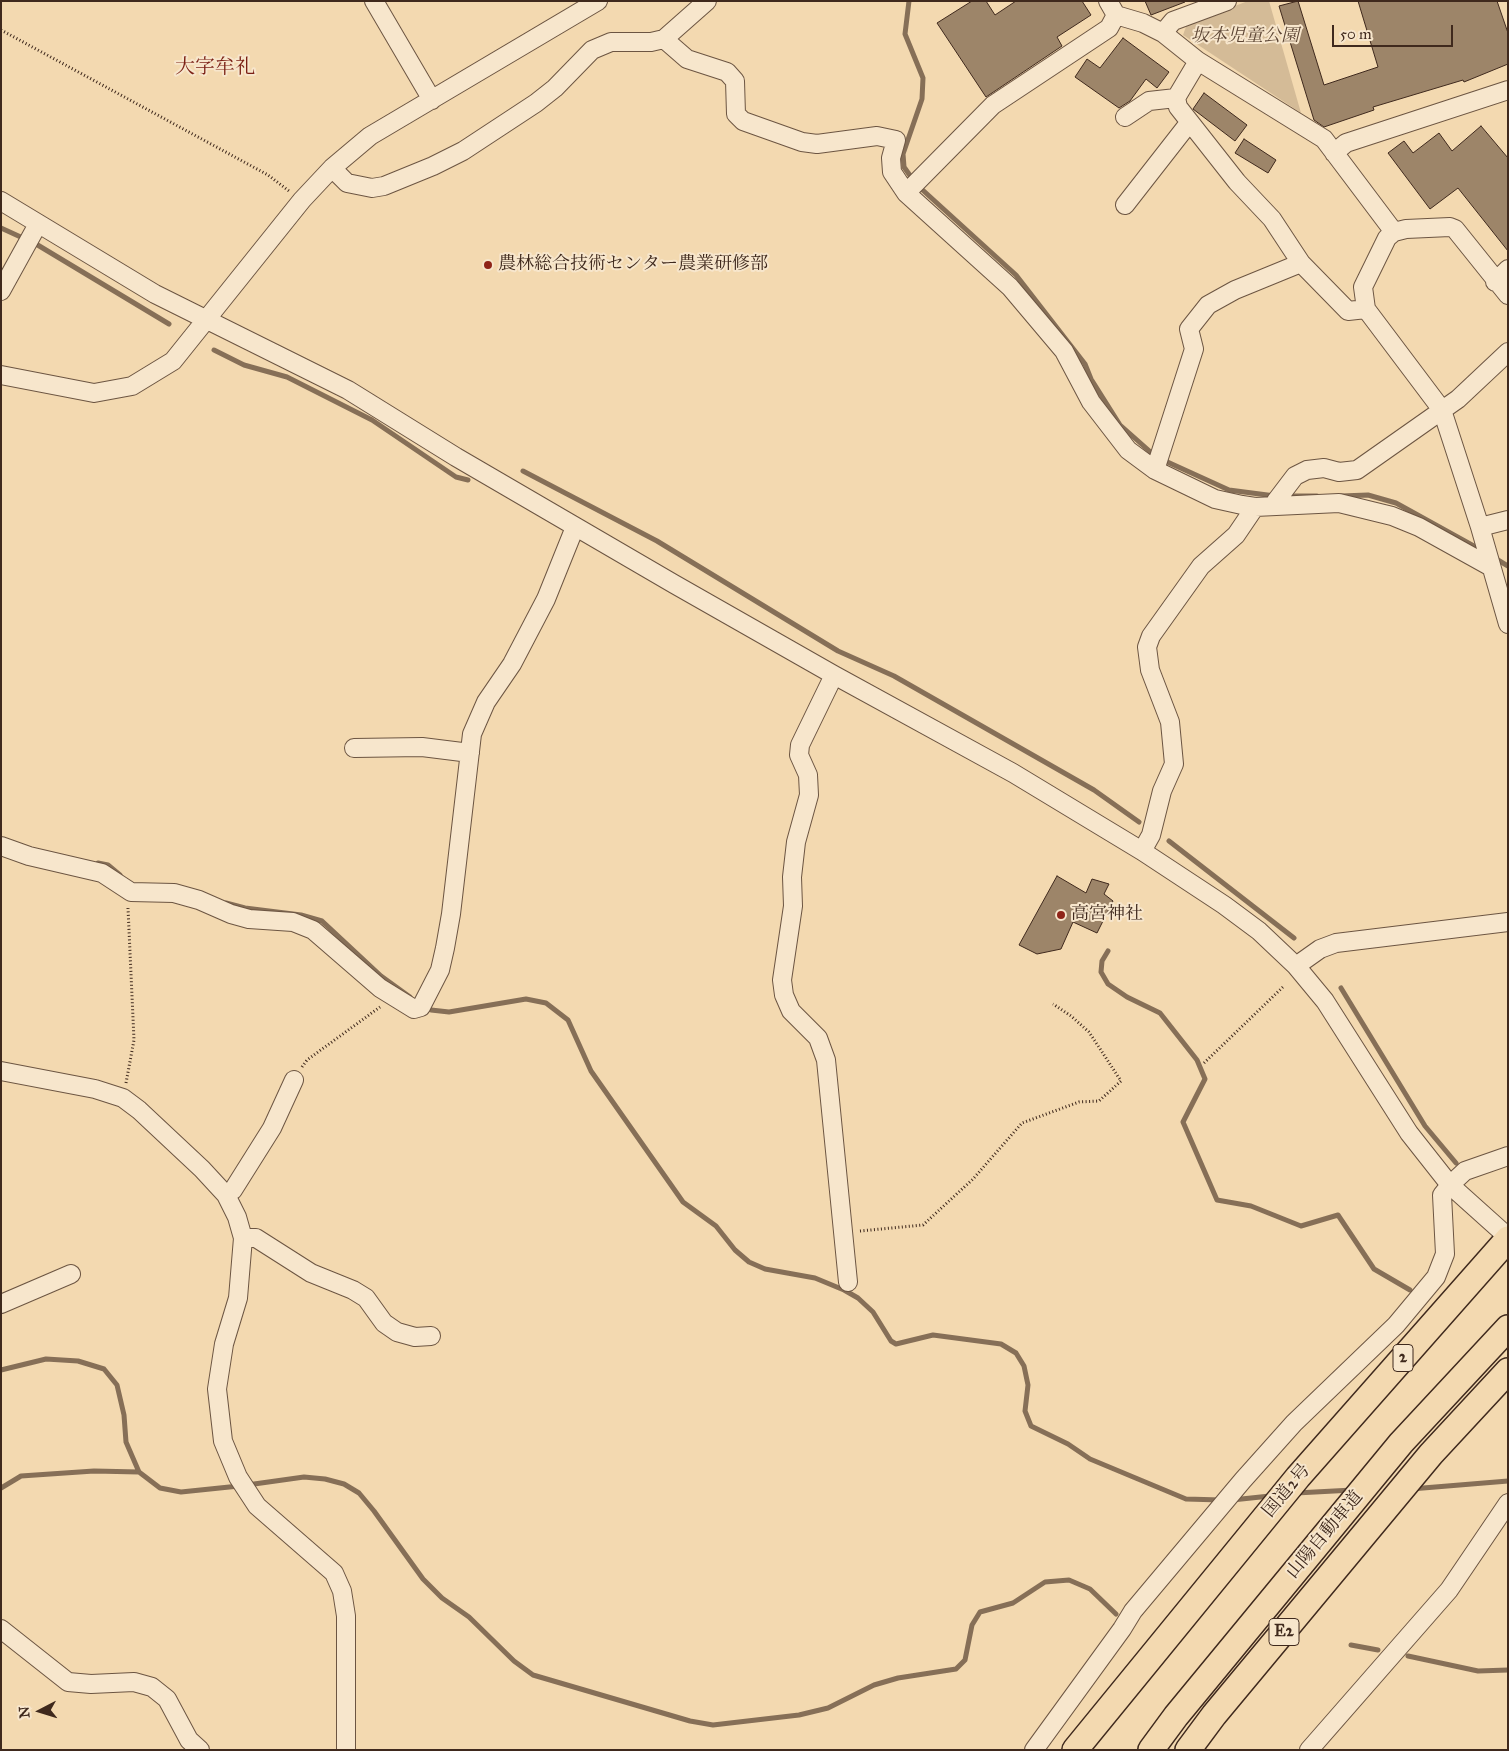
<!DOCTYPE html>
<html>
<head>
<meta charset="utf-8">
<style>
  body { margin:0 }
  #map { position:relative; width:1509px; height:1751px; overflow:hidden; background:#f3d9b0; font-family:"IM FELL Great Primer",serif }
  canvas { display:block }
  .frame { position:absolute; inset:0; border:2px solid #3f291d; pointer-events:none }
  .north { position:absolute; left:15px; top:1686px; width:50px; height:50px; -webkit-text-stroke:4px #f7e6cc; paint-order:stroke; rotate:265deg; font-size:14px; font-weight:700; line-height:20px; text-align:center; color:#3f291d }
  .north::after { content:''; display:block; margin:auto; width:18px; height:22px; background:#3f291d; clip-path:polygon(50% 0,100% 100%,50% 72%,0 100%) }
  .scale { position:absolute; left:1332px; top:25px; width:121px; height:22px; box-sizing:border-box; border:2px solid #3f291d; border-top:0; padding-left:6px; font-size:15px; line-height:18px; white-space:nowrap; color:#3f291d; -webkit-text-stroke:4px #f7e6cc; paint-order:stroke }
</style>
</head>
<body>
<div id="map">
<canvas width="1509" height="1751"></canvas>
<div class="frame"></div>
<div class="north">N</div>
<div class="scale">50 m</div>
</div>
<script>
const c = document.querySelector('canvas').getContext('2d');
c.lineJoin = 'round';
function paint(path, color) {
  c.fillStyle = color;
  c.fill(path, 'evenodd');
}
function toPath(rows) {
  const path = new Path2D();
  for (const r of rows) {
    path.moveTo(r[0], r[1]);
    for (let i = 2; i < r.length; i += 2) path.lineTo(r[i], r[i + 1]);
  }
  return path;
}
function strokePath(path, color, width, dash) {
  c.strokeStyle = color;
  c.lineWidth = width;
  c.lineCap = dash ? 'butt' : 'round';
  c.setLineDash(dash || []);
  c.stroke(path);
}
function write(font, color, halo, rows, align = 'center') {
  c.font = font + ' "IM FELL Great Primer","Noto Serif JP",serif';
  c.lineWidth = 4;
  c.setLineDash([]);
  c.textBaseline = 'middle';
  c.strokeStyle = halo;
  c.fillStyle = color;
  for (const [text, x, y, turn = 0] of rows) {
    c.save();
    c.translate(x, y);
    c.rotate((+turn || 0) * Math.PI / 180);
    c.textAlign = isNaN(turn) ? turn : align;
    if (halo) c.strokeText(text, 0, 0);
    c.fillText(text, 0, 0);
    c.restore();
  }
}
paint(toPath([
  [1248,1,1269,1,1301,113,1183,35,1187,24]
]), '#d4bb97');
strokePath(toPath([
  [909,1,905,34,923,78,922,99,903,154,904,167,916,184,1016,275,1085,364,1091,379,1120,425,1155,456],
  [1,228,36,244,169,324],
  [214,350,244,365,287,377,372,420,456,477,468,480],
  [1163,460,1229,490,1275,496],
  [523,471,657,541,838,651,894,676,1094,790,1139,822],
  [1286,496,1317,496],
  [1341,496,1368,495,1396,503,1481,550],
  [1493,557,1508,566],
  [1169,841,1294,938],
  [98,863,108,865,120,875],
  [226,903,245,908,301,915,322,921,381,976,410,997],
  [1108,951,1102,961,1101,972,1108,984,1127,997,1160,1013,1197,1060,1205,1079,1183,1122,1217,1200,1251,1206,1301,1226,1338,1215,1374,1269,1410,1290],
  [1341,988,1425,1126,1456,1163],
  [431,1010,449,1012,526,999,546,1003,568,1020,591,1071,683,1202,716,1226,735,1250,749,1262,765,1269,815,1278,844,1290,858,1298,873,1312,891,1341,896,1344,933,1335,1001,1344,1016,1353,1024,1366,1028,1385,1025,1411,1031,1426,1068,1444,1090,1459,1186,1499,1221,1500],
  [1,1370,46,1359,78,1361,104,1369,117,1385,124,1415,126,1442,139,1472,160,1488,181,1492,239,1486],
  [247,1485,304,1477,325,1479,344,1484,359,1493,374,1511,423,1579,442,1598,469,1617,514,1661,533,1675,690,1721,713,1725,799,1715,828,1708,874,1685,898,1678,956,1669,965,1660,972,1625,980,1612,1013,1603,1045,1582,1069,1580,1090,1589,1116,1614],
  [1,1488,21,1476,94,1471,139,1472],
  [1411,1489,1508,1481],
  [1296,1493,1353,1490],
  [1232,1500,1270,1496],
  [1351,1645,1378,1650],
  [1408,1656,1478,1671,1508,1670]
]), '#866f57', 5);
const building = toPath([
  [972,1,986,1,995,15,1016,1,1082,1,1091,15,1057,37,1062,46,986,97,937,23,972,1],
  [1145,1,1184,1,1185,2,1151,15,1145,1],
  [1298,1,1324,85,1378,67,1358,1,1497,1,1508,33,1508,64,1464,82,1463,80,1373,107,1374,110,1324,127,1314,120,1279,6,1298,1],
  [1123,38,1169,72,1157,88,1146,79,1130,101,1119,108,1075,77,1087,59,1100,68,1123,38],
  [1204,93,1247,125,1235,141,1193,109,1204,93],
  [1481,126,1508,158,1508,251,1458,188,1430,209,1388,153,1404,141,1413,153,1439,133,1452,151,1481,126],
  [1244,139,1276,160,1268,173,1235,153,1244,139],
  [1057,876,1086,893,1092,879,1109,884,1104,894,1113,901,1097,933,1073,922,1061,949,1037,954,1019,945,1057,876]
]);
paint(building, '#9d8569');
strokePath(building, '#3f291d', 1);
const minor = toPath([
  [374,1,432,100],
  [1108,1,1116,15,1143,23,1163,33,1198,61,1324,139,1394,232],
  [1163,33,1173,21,1227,1],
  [664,39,687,59,727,72,735,81,736,114,743,121,802,142,817,144,877,136,896,140,891,158,892,172,906,193,1010,287,1064,351,1091,402,1128,450,1155,470,1215,499,1242,505,1255,507,1339,503,1392,516,1419,527,1491,567],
  [1198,61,1176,98,1178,107,1237,182,1272,219,1301,263,1348,311,1366,309],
  [1125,117,1149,101,1176,98],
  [1334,153,1346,143,1508,90],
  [332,168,347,183,372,188,384,186,433,166,463,151,536,103,555,88,592,50,611,42,651,42,664,39,707,1],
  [906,193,993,105,1109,28,1116,15],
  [1,201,155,294,348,390,456,457,674,584,834,675,1013,773,1142,851,1224,905,1259,931,1296,966,1325,1001,1409,1133,1450,1185,1508,1237],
  [1125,205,1189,123],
  [1495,282,1508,269],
  [1,291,38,224],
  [1508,295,1455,229,1450,227,1406,229,1394,232,1387,238,1363,287,1366,309,1442,410,1480,527,1508,624],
  [1,375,94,393,132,386,173,361,302,200,332,168,370,136,598,1],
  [1155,470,1194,349,1189,329,1208,305,1235,290,1301,263],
  [1275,506,1276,501,1295,476,1307,470,1324,468,1339,472,1357,470,1458,399,1508,352],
  [1480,527,1508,520],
  [834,675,800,745,799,755,808,775,809,795,796,842,792,877,793,906,782,980,784,995,791,1011,818,1038,826,1060,848,1282],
  [354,748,422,747,470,753],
  [1,846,29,856,102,873,131,892,174,893,199,900,231,914,249,919,293,922,313,930,380,988,414,1009,421,1007,440,970,445,948,451,914,472,734,486,702,512,664,546,599,575,527],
  [1142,851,1151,835,1162,791,1174,764,1170,722,1150,670,1147,647,1151,636,1201,566,1236,535,1255,507],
  [1296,966,1320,949,1336,943,1508,922],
  [1,1071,95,1089,123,1098,139,1110,202,1169,226,1195,237,1217,243,1238,238,1298,224,1344,217,1389,223,1441,238,1477,257,1506,334,1573,342,1591,346,1616,346,1750],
  [226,1195,233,1190,272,1128,294,1080],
  [243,1238,256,1238,311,1273,353,1290,366,1298,384,1323,397,1332,415,1337,431,1336],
  [1,1304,71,1274],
  [1,1629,68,1682,91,1684,134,1682,152,1687,167,1699,189,1740,200,1750],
  [1034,1750,1122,1629,1133,1611,1243,1480,1294,1423,1396,1325,1436,1277,1445,1254,1442,1195,1450,1185,1465,1171,1508,1156],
  [1309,1750,1449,1590,1508,1503]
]);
const highway = toPath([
  [1075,1750,1298,1477,1508,1239],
  [1151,1750,1176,1716,1401,1443,1508,1328],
  [1188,1750,1214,1715,1431,1454,1508,1371]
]);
strokePath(minor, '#6c5542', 20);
strokePath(highway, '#3f291d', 28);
strokePath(toPath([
  [1,30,268,175,289,191],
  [1204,1063,1284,986],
  [302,1067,307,1060,380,1007],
  [126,1083,134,1040,128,908],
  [860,1231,923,1225,973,1179,1022,1123,1079,1102,1099,1101,1121,1081,1089,1032,1071,1016,1053,1004]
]), '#3f291d', 3, [1, 2.5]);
strokePath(minor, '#f7e6cc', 18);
strokePath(highway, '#f3d9b0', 25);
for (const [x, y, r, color] of [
  [488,265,5,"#8f2418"],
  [1061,915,5,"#8f2418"]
]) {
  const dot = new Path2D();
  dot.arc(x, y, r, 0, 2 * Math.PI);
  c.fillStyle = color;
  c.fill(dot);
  strokePath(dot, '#f7e6cc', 2);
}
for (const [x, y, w] of [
  [1403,1358,20],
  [1284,1632,30]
]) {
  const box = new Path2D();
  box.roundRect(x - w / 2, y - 13.5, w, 27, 4);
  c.fillStyle = '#f7e6cc';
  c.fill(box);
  strokePath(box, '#3f291d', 1);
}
write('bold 16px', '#3f291d', null, [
  ["2",1403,1358],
  ["E2",1284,1632]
]);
write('italic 18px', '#5d4635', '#f7e6cc', [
  ["坂本児童公園",1245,37]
]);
write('18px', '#3f291d', '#f7e6cc', [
  ["農林総合技術センター農業研修部",498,265],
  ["高宮神社",1071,915]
], 'left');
write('18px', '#3f291d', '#f7e6cc', [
  ["国道2号",1287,1491,-50],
  ["山陽自動車道",1325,1535,-50]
]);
write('20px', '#7a1f14', '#f7e6cc', [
  ["大字牟礼",215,68]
]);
</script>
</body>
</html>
